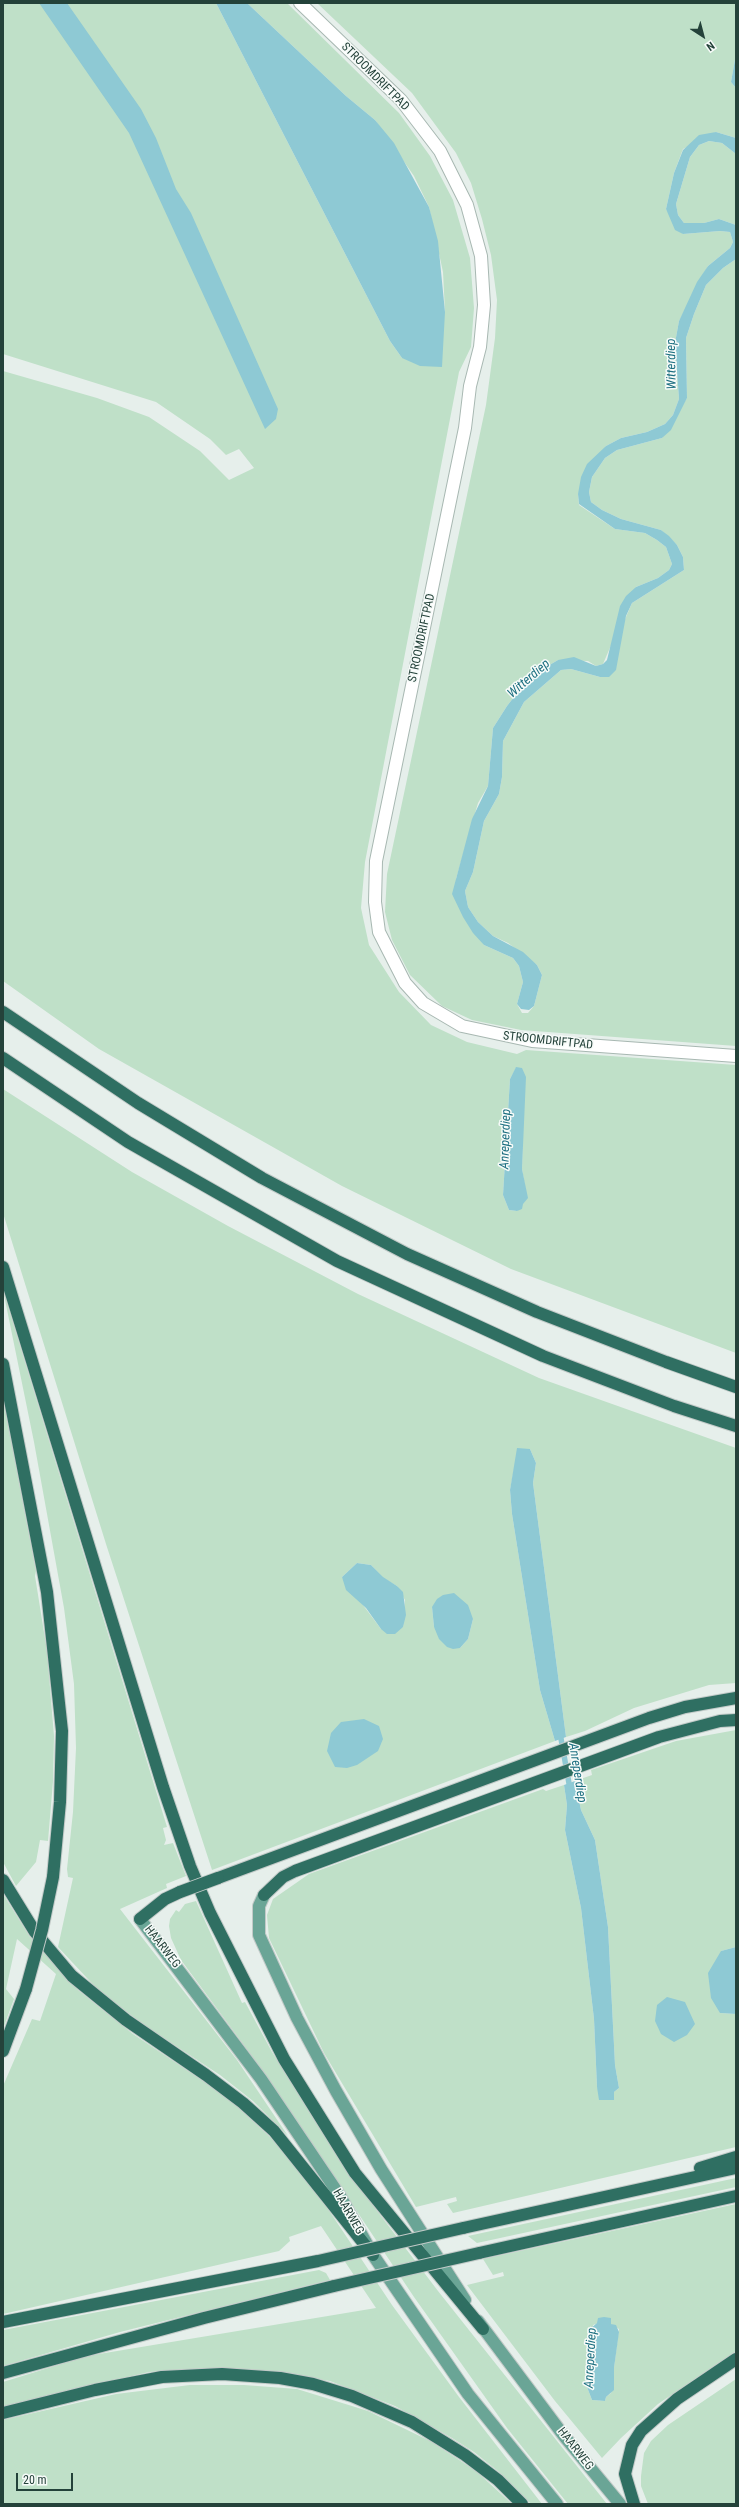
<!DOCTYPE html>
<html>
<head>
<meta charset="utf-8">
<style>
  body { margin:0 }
  #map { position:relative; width:739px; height:2507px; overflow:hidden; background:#e6efeb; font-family:"Roboto Condensed",sans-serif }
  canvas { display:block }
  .frame { position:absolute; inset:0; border:4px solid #24423a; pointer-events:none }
  .north { position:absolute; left:683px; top:16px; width:40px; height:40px; -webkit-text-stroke:3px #f7fbf9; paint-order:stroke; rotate:144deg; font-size:11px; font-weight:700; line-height:16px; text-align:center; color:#24423a }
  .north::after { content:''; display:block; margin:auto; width:14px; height:18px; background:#24423a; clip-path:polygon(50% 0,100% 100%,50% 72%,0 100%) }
  .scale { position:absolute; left:16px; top:2473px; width:57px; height:18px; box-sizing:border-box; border:2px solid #24423a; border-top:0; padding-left:5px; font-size:12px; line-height:14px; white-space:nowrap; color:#24423a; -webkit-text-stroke:3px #f7fbf9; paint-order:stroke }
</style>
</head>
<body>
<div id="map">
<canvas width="739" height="2507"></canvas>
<div class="frame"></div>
<div class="north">N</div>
<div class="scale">20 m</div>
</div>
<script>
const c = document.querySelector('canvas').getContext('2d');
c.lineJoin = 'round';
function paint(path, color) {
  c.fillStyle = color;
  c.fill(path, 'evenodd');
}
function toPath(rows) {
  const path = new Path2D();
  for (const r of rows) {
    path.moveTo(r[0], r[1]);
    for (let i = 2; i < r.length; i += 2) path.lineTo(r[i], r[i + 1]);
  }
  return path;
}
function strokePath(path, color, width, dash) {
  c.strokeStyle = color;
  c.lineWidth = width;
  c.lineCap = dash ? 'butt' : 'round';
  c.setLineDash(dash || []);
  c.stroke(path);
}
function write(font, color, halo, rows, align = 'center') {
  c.font = font + ' "Roboto Condensed",sans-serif';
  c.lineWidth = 3;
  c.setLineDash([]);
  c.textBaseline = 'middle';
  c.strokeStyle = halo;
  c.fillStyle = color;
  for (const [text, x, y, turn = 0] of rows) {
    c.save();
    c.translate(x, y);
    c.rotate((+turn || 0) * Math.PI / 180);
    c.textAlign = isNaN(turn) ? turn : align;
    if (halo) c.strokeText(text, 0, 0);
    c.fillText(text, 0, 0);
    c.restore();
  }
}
paint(toPath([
  [3,3,216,3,390,341,402,358,445,312,443,272,429,207,414,176,375,120,346,96,247,3,287,3,399,113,430,156,453,200,470,258,474,308,471,347,459,372,365,862,361,908,369,945,399,992,431,1025,467,1042,517,1054,526,1050,736,1065,736,1353,511,1269,342,1186,99,1049,3,981,3,371,97,398,149,417,200,451,229,480,254,468,239,449,226,455,210,439,156,402,3,354],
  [516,1068,523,1133,522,1169,527,1198,517,1211,509,1210,503,1195,510,1079],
  [317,3,736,3,736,54,731,82,736,88,736,138,716,132,683,149,674,173,666,209,683,234,720,231,730,232,733,242,730,248,708,266,679,321,675,343,679,399,673,415,665,424,647,432,621,438,606,446,578,494,579,505,615,529,645,533,657,540,666,547,672,564,669,570,658,578,636,587,603,664,596,666,588,661,558,660,541,670,521,688,507,706,493,728,488,786,478,803,456,879,484,945,513,958,519,966,523,982,517,1004,522,1013,528,1013,534,1006,542,975,537,965,508,943,493,936,478,922,468,907,465,891,473,872,484,821,499,794,502,777,503,741,524,702,561,670,571,669,600,677,632,603,684,570,683,557,677,545,661,530,621,519,602,510,591,502,589,492,592,477,605,458,617,450,662,438,687,398,686,338,694,314,706,285,723,268,736,259,736,1046,521,1030,472,1020,442,1006,410,975,392,940,385,912,387,874,486,405,495,338,497,300,491,255,482,219,471,183,456,153,412,93],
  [709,141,722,143,736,154,736,225,719,219,704,223,684,223,678,215,676,204,690,157,699,145],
  [3,1089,132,1172,228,1226,358,1294,539,1378,736,1448,736,1683,709,1685,634,1708,585,1731,566,1737,533,1483,536,1463,530,1449,518,1449,510,1490,512,1514,540,1690,555,1741,212,1870,106,1544,3,1213],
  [357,1563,371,1565,383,1578,397,1586,405,1600,403,1627,381,1629,342,1577],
  [432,1607,473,1619,468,1639,460,1648,434,1627],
  [3,1290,167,1827,163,1828,166,1840,164,1845,173,1843,186,1876,166,1884,167,1888,120,1909,237,2060,288,2136,253,2101,220,2075,147,2027,100,1992,58,1947,73,1878,68,1877,67,1869,73,1812,76,1748,74,1684,64,1608,34,1442],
  [3,1399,36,1571,35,1576,47,1651,54,1736,53,1781,48,1841,40,1840,36,1862,16,1886,3,1862],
  [736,1730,736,1947,721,1951,720,2013,736,2014,736,2147,453,2213,447,2204,457,2201,456,2197,416,2207,324,2053,269,1938,267,1915,273,1899,309,1874,543,1789,546,1791,564,1785,567,1805,565,1830,581,1908,594,2019,597,2087,599,2090,614,2092,619,2088,615,2065,608,1927,595,1840,581,1810,575,1781,592,1775,591,1770,676,1741],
  [3,1894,30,1937,78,1990,133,2034,227,2097,270,2137,289,2158,322,2200,392,2305,459,2397,542,2504,531,2504,499,2472,474,2452,452,2438,395,2406,330,2381,269,2371,213,2368,149,2372,3,2407,3,2382,87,2356,376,2308,321,2226,289,2237,290,2241,279,2251,3,2314,3,2086,32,2019,40,2021,56,1974,17,1939,6,1989,14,1999,3,2029],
  [196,1901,242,2003,245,2002,272,2052,343,2166,438,2291,607,2504,568,2504,507,2428,414,2297,266,2075,181,1960,171,1938,169,1926,170,1919,176,1910,179,1912,185,1904],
  [736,2178,736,2187,477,2243,468,2236],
  [736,2204,736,2351,658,2404,621,2438,602,2458,555,2401,467,2285,504,2276,503,2272,493,2275,483,2259],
  [611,2318,611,2324,619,2329,614,2368,614,2383,611,2393,606,2397,605,2401,592,2400,587,2387,593,2325],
  [319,2270,326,2273,330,2280,120,2332,3,2366,3,2330],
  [736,2379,736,2504,648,2504,641,2486,641,2476,644,2453,651,2441,668,2425],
  [190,2385,244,2385,297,2389,368,2411,430,2441,476,2471,512,2504,3,2504,3,2420,116,2394]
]), '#bfe0c8');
paint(toPath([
  [39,3,67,3,141,109,156,138,176,189,191,213,278,409,276,419,265,429,129,133],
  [216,3,247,3,346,96,375,120,394,143,429,207,438,241,445,312,442,367,420,366,402,358,390,341],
  [736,54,736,88,731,82],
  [716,132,736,138,736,154,722,143,709,141,699,145,690,157,676,204,678,215,684,223,704,223,719,219,736,225,736,259,723,268,706,285,694,314,686,338,687,398,671,430,662,438,617,450,605,458,592,477,589,492,591,502,602,510,621,519,661,530,669,536,677,545,683,557,684,570,632,603,626,616,616,670,609,677,600,677,571,669,561,670,524,702,503,741,502,777,499,794,484,821,473,872,465,891,468,907,478,922,493,936,523,952,537,965,542,975,534,1006,529,1010,521,1009,517,1004,523,982,519,966,513,958,484,945,473,933,463,917,452,894,472,819,488,786,493,728,507,706,521,688,541,670,558,660,574,657,596,666,603,664,607,660,620,606,626,596,636,587,658,578,669,570,672,564,666,547,657,540,645,533,615,529,579,504,578,494,581,477,587,464,606,446,621,438,647,432,665,424,673,415,679,399,675,343,679,321,697,282,708,266,730,248,733,242,730,232,720,231,683,234,675,230,666,209,674,173,683,150,699,135],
  [516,1067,522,1068,526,1077,522,1169,528,1198,523,1204,522,1209,517,1211,509,1210,503,1195,510,1079],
  [517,1448,530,1449,536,1463,533,1483,566,1737,555,1741,540,1690,512,1514,510,1490],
  [357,1563,371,1565,383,1577,397,1586,403,1592,406,1615,403,1627,395,1634,387,1634,381,1629,366,1608,346,1590,342,1577],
  [454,1593,468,1605,473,1619,468,1639,460,1648,453,1649,447,1647,439,1639,434,1627,432,1607,437,1599,443,1595],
  [364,1719,379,1726,383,1739,378,1751,357,1765,347,1768,335,1767,327,1751,331,1733,341,1722],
  [575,1781,581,1810,595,1840,608,1927,615,2065,619,2088,614,2092,614,2100,599,2100,597,2087,594,2019,581,1908,565,1830,567,1805,564,1785],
  [736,1947,736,2014,720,2013,711,1998,708,1973,721,1951],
  [667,1997,685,2002,695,2024,687,2035,674,2042,661,2034,655,2021,657,2005],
  [604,2317,611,2318,611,2324,616,2325,619,2332,614,2368,614,2390,606,2397,605,2401,592,2400,587,2387,590,2371,590,2329,597,2323,598,2318]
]), '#8ec9d4');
strokePath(toPath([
  [560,1733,570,1789]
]), '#8ec9d4', 5.5);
const minor = toPath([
  [300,3,401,100,440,151,467,205,481,256,484,305,480,347,470,386,465,428,376,861,375,902,379,932,405,983,423,1003,462,1026,532,1041,736,1056]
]);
const major = toPath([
  [264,1895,259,1906,259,1935,297,2018,336,2091,381,2169,465,2300],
  [140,1919,261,2079,340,2196,373,2255,468,2394,557,2504],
  [478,2321,564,2436,620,2504]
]);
const highway = toPath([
  [3,1012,138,1103,262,1178,407,1254,537,1312,666,1362,736,1387],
  [3,1058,128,1142,337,1261,543,1356,674,1406,736,1426],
  [3,1267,163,1787,190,1866,210,1913,284,2059,355,2173,483,2329],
  [3,1364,47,1592,62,1731,60,1802,53,1877],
  [218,1878,649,1718,685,1707,736,1698],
  [3,1880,35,1932,72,1976,126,2020,206,2075,243,2103,274,2131,373,2255],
  [264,1895,283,1877,295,1871,659,1737,720,1721,736,1720],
  [140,1919,165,1899,180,1892],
  [3,2051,26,1989],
  [700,2168,736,2157],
  [463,2228,736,2168],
  [479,2253,736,2196],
  [3,2322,318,2261],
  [3,2373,204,2318,334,2286],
  [3,2413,95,2390,162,2377,222,2374,280,2378,313,2384,352,2396,412,2422,465,2455,498,2480,522,2504],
  [634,2504,625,2474,632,2445,641,2431,677,2399,736,2359]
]);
strokePath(minor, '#a8b8b2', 14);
strokePath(major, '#c2cac8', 14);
strokePath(highway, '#c2cac8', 14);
strokePath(minor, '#fff', 12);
strokePath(major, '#6aa596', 12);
strokePath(highway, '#2f6f62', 12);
const highwayBridge = toPath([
  [180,1892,218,1878],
  [26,1989,42,1930,53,1877],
  [318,2261,463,2228],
  [334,2286,479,2253]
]);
strokePath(highwayBridge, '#c2cac8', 14, []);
strokePath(highwayBridge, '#2f6f62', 12);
write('12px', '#24423a', '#f7fbf9', [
  ["STROOMDRIFTPAD",375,77,45],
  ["STROOMDRIFTPAD",422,638,-78],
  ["STROOMDRIFTPAD",548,1041,6],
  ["HAARWEG",162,1947,52],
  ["HAARWEG",348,2212,60],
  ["HAARWEG",575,2449,52]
]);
write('italic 13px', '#1c6f80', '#f7fbf9', [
  ["Witterdiep",672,364,-91],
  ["Witterdiep",529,679,-41],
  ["Anreperdiep",506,1139,-88],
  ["Anreperdiep",577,1773,81],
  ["Anreperdiep",591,2358,-87]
]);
</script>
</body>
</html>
